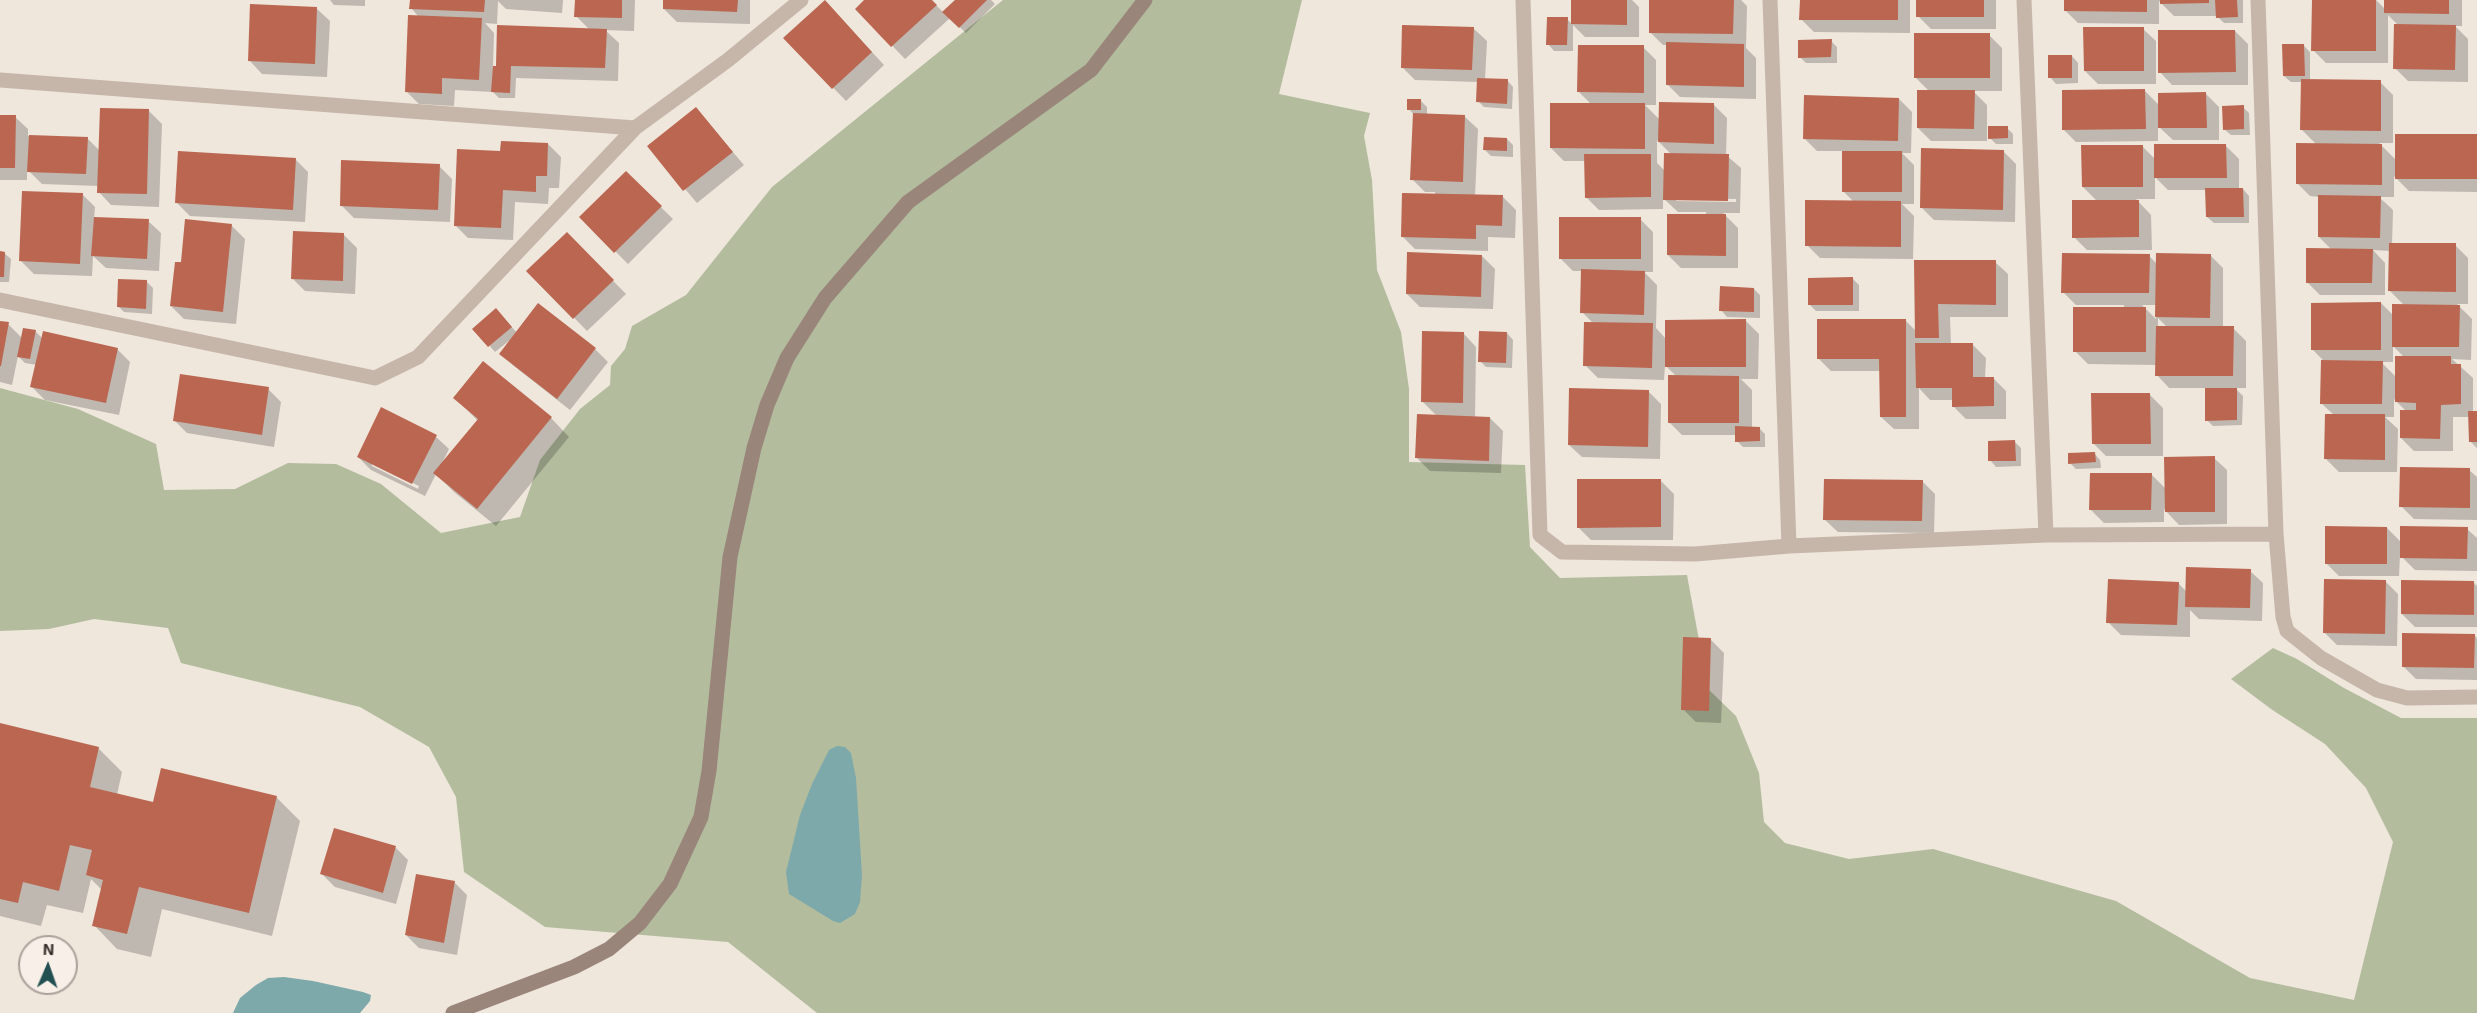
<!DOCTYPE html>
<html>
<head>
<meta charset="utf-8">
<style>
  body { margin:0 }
  #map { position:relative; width:2477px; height:1013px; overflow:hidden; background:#efe6dc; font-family:"Exo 2",sans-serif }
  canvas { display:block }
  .north { position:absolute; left:18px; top:935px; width:60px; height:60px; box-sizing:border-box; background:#f8f0e8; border:2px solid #aaa29b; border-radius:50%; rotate:2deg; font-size:16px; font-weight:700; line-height:24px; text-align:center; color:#342c28 }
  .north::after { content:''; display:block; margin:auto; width:21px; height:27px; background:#225052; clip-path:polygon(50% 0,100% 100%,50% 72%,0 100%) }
</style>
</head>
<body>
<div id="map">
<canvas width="2477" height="1013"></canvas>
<div class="north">N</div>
</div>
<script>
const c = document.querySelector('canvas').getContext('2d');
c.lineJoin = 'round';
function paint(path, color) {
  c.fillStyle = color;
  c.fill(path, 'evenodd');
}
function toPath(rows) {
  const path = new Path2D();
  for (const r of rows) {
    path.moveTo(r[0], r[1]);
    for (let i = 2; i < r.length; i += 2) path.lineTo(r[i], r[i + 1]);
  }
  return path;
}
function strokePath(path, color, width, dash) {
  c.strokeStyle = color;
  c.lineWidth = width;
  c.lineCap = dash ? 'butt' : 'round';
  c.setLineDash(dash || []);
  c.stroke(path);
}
paint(toPath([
  [1003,0,1302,0,1279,94,1370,113,1364,136,1372,180,1377,270,1401,332,1409,389,1409,462,1525,465,1530,547,1560,578,1687,575,1708,689,1736,716,1759,773,1764,822,1785,843,1849,859,1933,849,2116,901,2250,978,2354,1000,2393,842,2366,788,2325,744,2271,709,2231,679,2273,648,2297,659,2344,688,2401,718,2477,718,2477,1013,817,1013,728,942,545,927,464,872,456,797,429,747,360,707,181,663,168,628,94,619,49,629,0,631,0,388,78,409,156,444,164,490,235,489,288,463,336,464,381,484,441,533,520,517,540,460,580,409,610,385,611,366,625,349,632,326,686,295,772,187]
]), '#b3bd9e');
paint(toPath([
  [837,746,845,747,851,753,856,778,862,875,860,902,855,914,840,923,833,921,789,894,786,872,800,815,812,784,829,750],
  [284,977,313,981,363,992,371,995,370,1001,360,1013,233,1013,240,998,256,985,268,978]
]), '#7ea9aa');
paint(toPath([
  [330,0,365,0,365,6,334,5],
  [411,0,563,0,562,13,506,9,498,1,497,24,485,23,494,33,493,67,500,67,590,30,576,16,576,0,635,0,634,31,605,30,619,43,618,81,516,78,515,98,499,98,493,92,455,90,454,106,419,104,406,91,419,17,411,8],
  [665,0,750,0,750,24,677,22,664,9],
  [866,0,931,0,944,13,957,0,991,0,995,4,966,33,950,18,905,59,857,9],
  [1573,0,1632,0,1639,7,1639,37,1585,37,1573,25,1573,51,1554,51,1548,44,1567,19,1572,24],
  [1650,0,1741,0,1747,6,1746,48,1756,58,1756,99,1680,97,1667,84,1668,45,1663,45,1650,32],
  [1801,0,1910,0,1910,33,1814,32,1801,19],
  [1918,0,1996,0,1996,29,1931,29,1918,16],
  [2066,0,2243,0,2243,23,2224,23,2217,16,2174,16,2159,1,2159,24,2078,23,2065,10],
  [2313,0,2376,0,2386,10,2386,0,2462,0,2462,26,2455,26,2468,39,2468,82,2408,81,2395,68,2399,26,2388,15,2388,63,2326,63,2313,50],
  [317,9,330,21,327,77,262,74,250,61],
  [837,14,884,65,846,101,785,38],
  [1474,29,1487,41,1485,80,1507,80,1513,87,1512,109,1484,107,1478,101,1478,82,1415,80,1402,67],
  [2143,29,2156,41,2156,84,2098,84,2085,71],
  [2235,31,2248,44,2248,85,2172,85,2160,72],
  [1989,35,2002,48,2002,91,1973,91,1987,105,1987,141,1931,141,1918,128,1929,91,1916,78],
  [1831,41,1837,47,1837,63,1806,63,1800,57],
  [2304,46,2310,52,2310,81,2380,82,2393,95,2393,143,2379,143,2396,160,2477,136,2477,192,2409,191,2394,176,2394,197,2379,197,2393,210,2392,245,2455,245,2468,258,2468,304,2457,304,2472,319,2471,360,2452,359,2473,378,2473,412,2477,412,2477,448,2470,441,2470,417,2453,417,2453,451,2414,451,2401,438,2406,411,2394,399,2394,417,2385,417,2398,429,2397,472,2339,472,2326,459,2334,415,2321,403,2325,362,2313,350,2381,303,2394,316,2405,306,2390,291,2390,251,2373,250,2385,263,2385,295,2320,295,2307,282,2332,250,2319,237,2320,197,2310,196,2298,184,2317,145,2301,129,2302,82,2291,82,2284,76],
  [2393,346,2405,358,2397,378,2381,362,2393,362],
  [1643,47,1656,60,1656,105,1645,105,1660,120,1714,105,1727,118,1726,155,1741,168,1740,213,1723,213,1738,228,1738,268,1681,268,1668,255,1706,215,1706,212,1678,212,1663,198,1663,209,1599,210,1586,197,1586,161,1564,161,1551,148,1591,104,1579,92],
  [1657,140,1672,155,1665,171,1657,163],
  [1676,198,1736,199,1736,202,1676,201],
  [2072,56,2078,63,2078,83,2056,84,2050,77],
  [2144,90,2159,105,2206,94,2219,107,2219,140,2173,140,2158,126,2158,141,2076,142,2063,129],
  [1899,99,1912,112,1911,153,1902,153,1914,165,1914,204,1902,204,1914,216,1913,259,1820,258,1807,245,1854,202,1844,192,1844,151,1817,151,1804,138],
  [1421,101,1427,107,1427,115,1465,117,1478,129,1475,196,1503,197,1516,210,1515,238,1488,237,1488,251,1415,249,1402,236,1435,195,1435,192,1425,192,1412,179,1414,115,1409,109],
  [2243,107,2249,113,2250,135,2231,135,2224,129],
  [696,109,744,165,697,203,649,147],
  [149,111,162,124,159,207,111,205,99,192,99,186,42,184,27,169,27,180,0,180,0,116,15,117,28,129,28,136,87,138,100,151],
  [2007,128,2013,134,2013,144,1996,144,1990,138],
  [1507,139,1513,145,1513,157,1491,156,1485,150],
  [548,144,561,157,559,188,549,188,548,204,515,202,513,240,468,238,455,225,501,153],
  [2142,146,2155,159,2226,146,2239,159,2239,190,2243,189,2249,196,2249,223,2214,223,2207,217,2207,190,2168,190,2155,177,2155,199,2136,199,2151,215,2152,250,2087,250,2074,237,2098,202,2083,187],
  [2003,151,2016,164,2015,222,1934,220,1922,208],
  [295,159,308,172,305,222,190,216,177,203],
  [439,166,452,179,450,222,354,218,341,205],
  [626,173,673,219,628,264,581,217],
  [82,194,95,207,94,218,148,221,161,233,159,271,106,268,93,256,92,276,34,274,21,261],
  [1640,219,1653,232,1653,272,1644,272,1657,285,1656,328,1666,339,1746,321,1759,334,1758,379,1741,379,1752,390,1752,428,1759,428,1765,434,1765,447,1743,447,1737,441,1737,435,1682,435,1669,422,1677,377,1665,365,1664,380,1598,378,1585,365,1593,323,1582,312,1583,271,1573,271,1560,258],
  [232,226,245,239,236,324,184,319,171,306,182,264],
  [567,234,626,294,587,331,529,271],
  [344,235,357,248,355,294,305,291,292,278],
  [0,253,4,253,11,259,9,282,0,282],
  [1482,256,1495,269,1493,309,1420,307,1407,294],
  [2149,256,2157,264,2211,256,2223,268,2223,328,2233,328,2246,341,2246,388,2235,388,2243,396,2242,425,2213,426,2207,420,2206,388,2169,388,2157,375,2157,365,2088,364,2075,351,2124,308,2124,305,2076,305,2063,292],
  [2142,305,2157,305,2156,319],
  [2158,318,2168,328,2158,328],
  [1916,262,1995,262,2008,274,2008,317,1950,317,1951,345,1973,345,1986,358,1985,378,1993,378,2006,391,2006,419,1966,419,1953,406,1953,400,1930,400,1919,388,1919,429,1894,429,1881,417,1881,371,1831,371,1818,358,1906,321,1916,331],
  [1853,279,1859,285,1859,311,1816,311,1810,305],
  [147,282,153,288,152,314,124,312,118,306],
  [1754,289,1760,295,1760,318,1727,317,1721,310],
  [538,305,595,349,608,362,570,410,514,366,501,353,510,340,495,352,475,329,502,316,517,333],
  [0,322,8,324,22,338,35,331,43,339,117,349,130,362,119,415,45,400,32,387,37,365,25,363,18,356,12,385,0,382],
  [1507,333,1513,340,1512,368,1486,367,1480,361],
  [1464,334,1476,347,1475,418,1490,418,1503,431,1501,473,1430,471,1417,458,1437,416,1423,402],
  [268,389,281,402,274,447,187,433,175,421],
  [1648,391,1661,404,1660,459,1582,457,1569,445],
  [2150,395,2163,408,2163,456,2106,456,2093,443],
  [455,398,551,418,569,437,496,526,454,492,436,474,425,496,371,470,358,457,436,437,449,449,442,463,478,421],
  [372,463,419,486,418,489,372,466],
  [2015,442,2021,448,2021,466,1996,467,1990,460],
  [2094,453,2100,460,2101,468,2076,469,2070,463],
  [2214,458,2227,470,2227,524,2179,525,2164,509,2164,522,2104,523,2091,510,2151,474,2166,489],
  [2469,470,2477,477,2477,520,2414,519,2401,506],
  [1661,481,1674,494,1673,540,1591,540,1578,527],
  [1922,481,1935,494,1934,533,1838,532,1825,520],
  [2387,528,2402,543,2467,529,2477,538,2477,571,2415,570,2400,555,2399,576,2339,576,2326,563],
  [2250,571,2263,583,2262,621,2199,619,2190,610,2190,637,2121,635,2108,622,2178,583,2187,592],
  [2385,581,2398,594,2397,646,2337,645,2324,632],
  [2473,582,2477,586,2477,627,2415,627,2402,614],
  [2474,635,2477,638,2477,680,2416,679,2403,666],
  [1711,640,1724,653,1721,723,1696,722,1683,709],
  [0,725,98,748,122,772,117,795,154,804,276,797,300,821,272,936,162,909,151,957,117,949,94,925,102,890,91,879,83,913,47,905,41,926,0,916],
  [335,830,396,848,408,860,396,904,335,887,322,874],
  [454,882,467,895,457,955,419,948,406,935]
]), '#0003');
paint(toPath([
  [410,0,485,0,484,12,409,9],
  [575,0,622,0,622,18,574,17],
  [663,0,738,0,737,12,663,9],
  [825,0,872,52,832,89,783,38],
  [864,0,932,0,937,5,891,47,855,9],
  [955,0,987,0,959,28,942,12],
  [1571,0,1627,0,1627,25,1571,24],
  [1649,0,1734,0,1733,34,1649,33],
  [1800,0,1898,0,1898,20,1799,20],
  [1916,0,1984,0,1984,17,1916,17],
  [2064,0,2147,0,2147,12,2064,11],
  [2160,0,2209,0,2209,3,2160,4],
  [2215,0,2237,0,2238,17,2216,18],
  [2312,0,2376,0,2376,51,2311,51],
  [2384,0,2449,0,2449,14,2384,13],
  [250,4,317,7,315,64,248,61],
  [408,15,482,18,479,80,442,78,442,94,405,92],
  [1547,17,1568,17,1567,45,1546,45],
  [2394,24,2456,25,2455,70,2393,69],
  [497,25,607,29,605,68,511,66,510,93,491,92,493,66,496,66],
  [1402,25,1474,27,1472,70,1401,68],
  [2083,27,2144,27,2144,71,2084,71],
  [2158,30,2235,30,2236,72,2158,73],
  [1914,33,1990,33,1990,78,1914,78],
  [1832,39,1831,57,1798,58,1798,40],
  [1666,42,1744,44,1744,87,1666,85],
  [2282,44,2304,44,2305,76,2283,76],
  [1578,45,1644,45,1644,93,1577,92],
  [2048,55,2072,55,2072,78,2048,78],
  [1477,78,1508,79,1507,104,1476,102],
  [2301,79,2381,80,2381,131,2300,130],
  [2145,89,2146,129,2062,130,2062,90],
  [1917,90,1975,90,1974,129,1917,128],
  [2206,92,2207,128,2158,128,2158,93],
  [1804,95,1899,98,1898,141,1803,139],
  [1407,99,1421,99,1421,110,1407,110],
  [1659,102,1714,103,1714,144,1658,142],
  [1550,103,1645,103,1645,149,1550,148],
  [2244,105,2244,129,2223,130,2222,106],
  [696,107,733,152,683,191,647,146],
  [100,108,149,109,147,194,97,193],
  [1413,113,1465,115,1463,182,1410,180],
  [0,115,16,115,15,168,0,168],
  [1988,126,2008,126,2008,138,1988,139],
  [2395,134,2477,134,2477,179,2395,179],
  [29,135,88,137,86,174,27,172],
  [1484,137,1507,138,1507,151,1483,150],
  [501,141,548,143,547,176,536,176,536,192,503,190,501,228,454,226,457,149,500,151],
  [2296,143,2382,144,2382,185,2296,184],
  [2154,144,2226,144,2227,178,2154,178],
  [2081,145,2143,145,2143,187,2082,187],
  [1921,148,2004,150,2003,210,1920,208],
  [178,151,296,158,293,210,175,203],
  [1842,151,1902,151,1902,192,1842,192],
  [1664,153,1729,154,1728,201,1663,200],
  [1584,154,1651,154,1651,197,1585,198],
  [341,160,440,164,438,210,340,206],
  [626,171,662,206,614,253,579,217],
  [2205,188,2243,188,2244,217,2206,217],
  [22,191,83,193,80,264,19,261],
  [1402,193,1503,195,1502,226,1476,225,1476,239,1401,237],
  [2318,195,2381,196,2380,238,2318,237],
  [1805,200,1901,201,1901,247,1805,246],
  [2072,200,2139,200,2139,237,2072,238],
  [1667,214,1726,214,1726,256,1667,255],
  [94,217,149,219,147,259,91,256],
  [1559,217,1641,217,1641,259,1559,259],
  [185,219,232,224,223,312,170,306,175,262,181,262],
  [293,231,344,233,343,281,291,279],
  [567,232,614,280,573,319,526,271],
  [2389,243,2456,243,2456,292,2388,291],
  [2306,248,2373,249,2372,283,2306,283],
  [0,251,5,252,4,277,0,277],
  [1407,252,1482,255,1481,297,1406,294],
  [2062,253,2150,254,2149,293,2061,293],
  [2156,253,2211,254,2210,318,2155,317],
  [1914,260,1996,260,1996,305,1938,304,1939,338,1915,338],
  [1581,269,1645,271,1644,315,1580,313],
  [1853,277,1853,305,1808,305,1808,278],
  [118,279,147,280,146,309,117,307],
  [1720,286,1754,288,1754,312,1719,311],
  [2381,302,2381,350,2311,350,2311,303],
  [538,303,596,348,557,399,499,354],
  [2392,304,2460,305,2459,347,2392,347],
  [2073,307,2146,307,2146,352,2073,352],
  [496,308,512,327,488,347,472,329],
  [1746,319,1746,367,1665,367,1665,320],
  [1817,319,1906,319,1906,417,1880,417,1879,359,1817,359],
  [0,321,9,322,1,366,0,366],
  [1584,322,1653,323,1652,368,1583,366],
  [2156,326,2234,326,2233,376,2155,376],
  [23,328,36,330,30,359,17,357],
  [43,331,118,348,106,403,30,387],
  [1422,331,1464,332,1463,403,1421,402],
  [1479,331,1507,332,1506,363,1478,362],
  [1915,343,1973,343,1973,377,1994,377,1994,406,1952,407,1952,388,1916,388],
  [2395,356,2451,356,2451,364,2461,364,2461,404,2441,405,2440,439,2400,438,2400,410,2416,410,2416,403,2395,402],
  [2321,360,2383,361,2382,404,2320,404],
  [483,361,552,417,477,509,433,473,478,419,453,398],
  [180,374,269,387,262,435,173,421],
  [1668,375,1739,376,1739,423,1668,423],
  [1569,388,1649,390,1648,447,1568,445],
  [2205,388,2237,388,2237,420,2205,421],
  [2091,393,2150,393,2151,444,2092,444],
  [381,407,437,435,412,484,357,457],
  [2468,411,2477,411,2477,442,2469,442],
  [1417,414,1490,417,1489,461,1415,458],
  [2325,414,2385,414,2385,460,2324,459],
  [1735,426,1760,427,1760,441,1735,442],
  [2015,440,2016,461,1988,461,1988,441],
  [2095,452,2096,462,2068,464,2068,453],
  [2215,456,2215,512,2165,512,2164,457],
  [2400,467,2470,468,2470,508,2399,507],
  [2090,473,2152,473,2151,510,2089,510],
  [1577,479,1661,479,1661,527,1577,528],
  [1824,479,1923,480,1922,521,1823,520],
  [2325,526,2387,527,2387,564,2325,564],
  [2400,526,2468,527,2467,559,2400,558],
  [2186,567,2251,569,2250,608,2185,607],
  [2108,579,2179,582,2177,625,2106,623],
  [2324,579,2386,580,2385,634,2323,633],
  [2401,580,2474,581,2474,615,2401,614],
  [2402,633,2475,634,2474,668,2402,667],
  [1683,637,1711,638,1709,711,1681,710],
  [0,723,99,747,90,787,153,802,161,768,277,796,249,913,139,887,127,934,92,926,103,880,86,875,92,850,70,845,59,891,23,882,18,903,0,899],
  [334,828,396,846,383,893,320,874],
  [416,874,455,881,444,943,405,935]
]), '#ba6650');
strokePath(toPath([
  [1523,0,1540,535,1562,552,1695,554,1789,546,2046,535,2276,534],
  [1770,0,1789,546],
  [2024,0,2046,535],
  [2258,0,2276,534,2283,617,2287,631,2321,658,2377,690,2407,698,2477,697],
  [0,80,635,128],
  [0,300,375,378,418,357,635,128,728,60,801,0]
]), '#c6b6a9', 15);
strokePath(toPath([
  [453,1013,574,967,609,949,640,923,670,884,701,817,709,771,730,557,754,448,767,405,787,358,825,298,908,202,1091,70,1145,0]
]), '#9a857b', 15);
</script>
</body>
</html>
